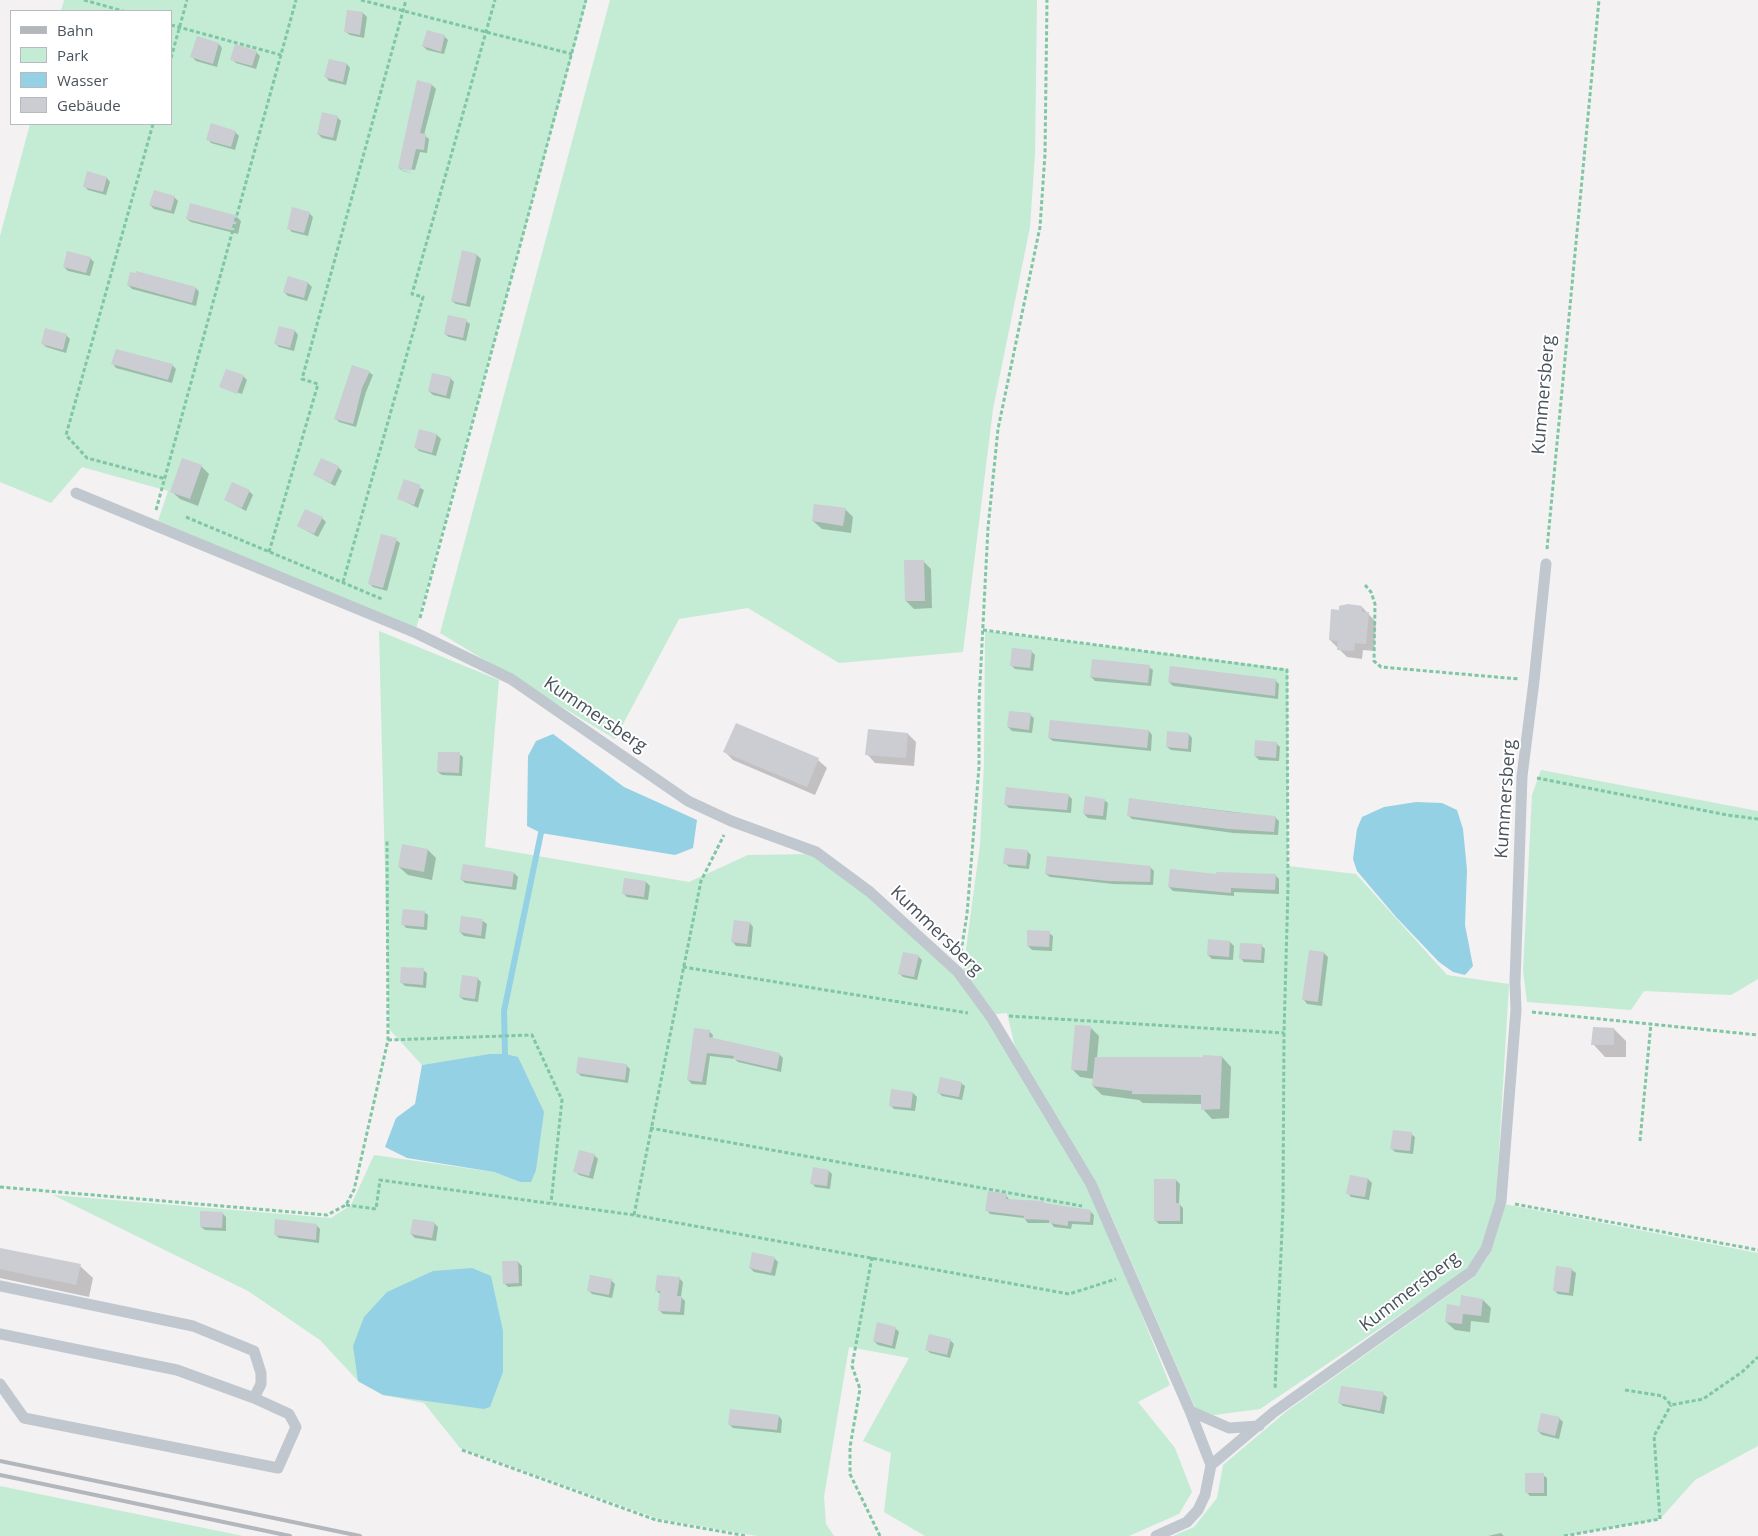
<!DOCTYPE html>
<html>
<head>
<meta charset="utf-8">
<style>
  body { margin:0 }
  #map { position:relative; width:1758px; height:1536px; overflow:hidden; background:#f3f1f1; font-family:"Open Sans",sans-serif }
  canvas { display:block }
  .legend { position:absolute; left:10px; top:10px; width:162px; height:115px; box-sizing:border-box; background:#fff; border:1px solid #b7babe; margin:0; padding:6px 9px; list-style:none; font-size:15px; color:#4a535c }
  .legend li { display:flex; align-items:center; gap:10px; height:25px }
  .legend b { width:25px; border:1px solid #b7babe }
</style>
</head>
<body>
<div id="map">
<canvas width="1758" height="1536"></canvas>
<ul class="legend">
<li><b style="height:6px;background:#b3b6ba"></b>Bahn</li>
<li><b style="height:14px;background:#c4ebd4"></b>Park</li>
<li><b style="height:14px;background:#95d1e4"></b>Wasser</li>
<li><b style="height:14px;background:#cbcdd2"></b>Gebäude</li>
</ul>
</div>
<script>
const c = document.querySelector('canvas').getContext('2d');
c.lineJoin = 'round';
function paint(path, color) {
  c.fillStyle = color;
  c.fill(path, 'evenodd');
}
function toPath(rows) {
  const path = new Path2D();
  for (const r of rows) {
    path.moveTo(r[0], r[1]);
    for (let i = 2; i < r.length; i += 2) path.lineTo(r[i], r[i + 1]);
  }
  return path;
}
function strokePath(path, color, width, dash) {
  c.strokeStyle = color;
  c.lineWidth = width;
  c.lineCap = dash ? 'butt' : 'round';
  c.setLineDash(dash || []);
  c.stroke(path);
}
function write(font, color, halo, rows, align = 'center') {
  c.font = font + ' "Open Sans",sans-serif';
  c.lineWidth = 4;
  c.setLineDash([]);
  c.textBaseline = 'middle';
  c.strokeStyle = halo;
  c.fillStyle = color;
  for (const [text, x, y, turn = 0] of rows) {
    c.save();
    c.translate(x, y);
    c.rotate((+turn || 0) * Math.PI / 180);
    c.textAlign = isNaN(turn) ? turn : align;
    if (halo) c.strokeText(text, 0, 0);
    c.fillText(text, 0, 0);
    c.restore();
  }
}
paint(toPath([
  [64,0,587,0,416,629,158,521,168,491,82,467,51,503,0,482,0,236,30,124,171,124,171,11,61,11],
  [610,0,1037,0,1035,154,1030,227,993,409,963,652,839,663,748,608,679,619,615,739,440,633],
  [379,631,499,680,485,847,689,882,748,855,813,854,870,895,956,976,990,1023,1096,1202,1170,1385,1138,1402,1175,1448,1192,1492,1179,1514,1129,1536,925,1536,884,1512,891,1453,863,1441,909,1358,849,1347,824,1497,826,1524,834,1536,757,1536,659,1519,460,1448,424,1403,383,1395,359,1382,320,1340,248,1291,53,1195,331,1218,351,1205,374,1155,494,1172,520,1182,489,1054,422,1065,389,1029],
  [985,631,1288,669,1288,866,1356,874,1447,975,1509,984,1496,1202,1480,1250,1464,1272,1260,1409,1199,1417,1103,1197,1015,1047,1007,1013,996,1014,963,971,980,845,984,763],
  [1541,770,1758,811,1758,979,1731,995,1644,991,1631,1010,1527,1002,1523,971,1532,795],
  [1504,1204,1758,1253,1758,1446,1695,1480,1660,1519,1564,1536,1173,1536,1194,1527,1217,1498,1223,1465,1287,1411,1474,1277,1488,1257],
  [0,1486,243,1536,0,1536]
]), '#c4ebd4');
paint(toPath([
  [553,734,624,787,697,820,693,848,675,855,541,833,527,826,528,756,536,741],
  [1416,802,1442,803,1457,810,1463,829,1467,870,1465,925,1473,966,1465,975,1453,972,1439,962,1396,917,1357,871,1353,859,1357,829,1362,817,1384,807],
  [489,1054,505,1054,518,1057,544,1112,536,1170,531,1182,520,1182,494,1172,407,1158,385,1147,396,1118,415,1104,422,1065],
  [472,1268,491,1276,503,1331,503,1372,490,1407,484,1409,383,1395,358,1381,353,1346,364,1317,387,1292,433,1271]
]), '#95d1e4');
paint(toPath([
  [348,11,363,13,367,17,364,38,350,35,346,32],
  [444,36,448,40,444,54,427,50,423,46],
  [219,44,222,48,217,67,196,61,192,57],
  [256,52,260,56,256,69,236,63,232,59],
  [330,60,347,64,350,68,346,85,329,81,326,77],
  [418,81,432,85,436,89,424,135,429,139,427,153,420,152,415,170,402,168,402,170,414,174,403,171,399,168],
  [337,117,341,121,336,141,322,138,318,134],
  [235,132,239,136,235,150,211,143,208,139],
  [107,178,110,182,106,195,88,190,84,186],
  [174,197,178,201,174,214,154,209,150,205],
  [309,213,313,217,308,236,292,232,288,228],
  [237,217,241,221,238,234,191,222,187,219],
  [463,252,477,255,481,259,470,307,456,304,452,301],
  [90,258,94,262,90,276,68,271,64,267],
  [289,278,308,283,312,287,307,301,288,296,284,292],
  [128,285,196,288,199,292,196,306,132,289],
  [466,321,470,324,466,341,449,337,445,334],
  [295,331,298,335,294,351,279,347,275,343],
  [66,335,70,339,66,353,46,347,42,343],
  [113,364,172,365,176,369,172,383,116,368],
  [369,372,373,375,366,392,356,427,339,422,336,419],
  [243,376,247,380,242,394,221,387],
  [450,378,454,382,450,399,433,395,429,391],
  [420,430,437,435,441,439,436,456,419,451,415,447],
  [201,466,209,474,198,506,180,499,171,491],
  [338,467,342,471,335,486,315,475],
  [405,480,424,490,418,508,398,498],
  [249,491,253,495,246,511,226,500],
  [845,509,853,517,851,533,822,529,813,521],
  [322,518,326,522,318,537,298,526],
  [396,540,400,543,387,591,373,587,369,583],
  [923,561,931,569,932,608,914,609,906,601],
  [1362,607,1376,622,1374,651,1363,650,1362,659,1347,657,1330,640,1340,611],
  [1031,651,1035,655,1033,671,1015,669,1011,665],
  [1149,667,1153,670,1151,686,1095,681,1091,677],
  [1276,681,1279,684,1278,699,1173,686,1169,682],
  [1030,715,1034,718,1032,733,1012,731,1008,727],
  [737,725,818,760,827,768,815,795,733,760,725,752],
  [1149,731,1152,735,1151,751,1053,741,1049,738],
  [908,734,916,742,914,766,875,763,867,754],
  [1189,734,1192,738,1191,752,1171,750,1167,747],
  [1276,743,1280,747,1279,761,1259,760,1255,756],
  [459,754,463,757,462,776,442,775,438,772],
  [1068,795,1072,799,1071,813,1009,808,1005,804],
  [1130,799,1275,817,1279,821,1278,835,1233,833,1132,819,1128,815],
  [1104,800,1108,803,1106,820,1088,818,1084,814],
  [428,850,436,858,432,880,408,875,399,867],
  [1027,851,1031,855,1029,869,1009,867,1005,863],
  [1150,867,1154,871,1153,885,1113,884,1050,877,1046,874],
  [514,873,518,877,516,890,465,883,461,879],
  [1217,876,1276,876,1279,879,1279,894,1234,892,1234,896,1173,891,1169,887],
  [625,879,646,882,650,886,648,900,627,897,623,893],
  [424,912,428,915,427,930,406,928,403,924],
  [483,921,487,924,485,939,464,936,460,932],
  [750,923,753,927,751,947,736,946,733,942],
  [1049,933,1053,936,1052,951,1032,950,1028,946],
  [1230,942,1234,946,1233,960,1212,959,1208,955],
  [1261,945,1265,949,1264,963,1244,962,1240,958],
  [1310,952,1324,953,1328,957,1322,1006,1307,1004,1304,1000],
  [918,956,922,960,917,980,903,977,899,973],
  [423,970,427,973,426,988,405,986,402,983],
  [477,978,481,982,478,1002,464,1000,460,997],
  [1091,1028,1099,1036,1097,1058,1222,1057,1231,1067,1229,1118,1212,1119,1203,1109,1203,1104,1143,1103,1139,1100,1102,1095,1093,1086,1094,1079,1080,1077,1072,1069],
  [1614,1029,1626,1041,1626,1057,1605,1057,1593,1044],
  [709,1031,713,1035,712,1039,779,1054,783,1058,781,1072,738,1062,735,1059,710,1056,706,1085,692,1084,688,1080],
  [626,1065,630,1069,628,1083,581,1076,577,1072],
  [961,1083,965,1086,962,1100,942,1096,938,1092],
  [892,1091,913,1093,917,1097,915,1111,894,1109,890,1105],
  [1411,1134,1415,1137,1413,1154,1395,1152,1391,1148],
  [594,1155,598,1159,593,1179,579,1175,575,1171],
  [829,1171,832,1174,830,1189,815,1187,812,1183],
  [1368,1179,1372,1183,1369,1200,1351,1197,1348,1193],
  [1176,1180,1180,1184,1179,1204,1183,1208,1183,1224,1159,1224,1155,1220],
  [1006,1195,1010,1201,1043,1202,1046,1205,1090,1211,1094,1215,1093,1225,1072,1224,1071,1229,1054,1227,1051,1223,1028,1223,1024,1218,990,1214,987,1210],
  [222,1213,226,1217,226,1231,205,1230,201,1227],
  [434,1223,438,1227,436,1241,415,1238,411,1234],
  [316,1225,320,1229,319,1243,279,1238,276,1235],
  [0,1249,80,1266,93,1278,89,1297,0,1278],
  [774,1258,778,1262,775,1276,754,1272,750,1268],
  [518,1262,522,1266,522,1286,508,1287,504,1283],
  [1557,1268,1572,1270,1576,1273,1573,1296,1558,1294,1555,1291],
  [679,1278,683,1282,681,1297,685,1301,684,1315,663,1314,659,1310,661,1295,656,1290],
  [611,1280,615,1284,612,1298,592,1294,588,1290],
  [1483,1300,1491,1308,1489,1323,1471,1321,1470,1332,1455,1330,1446,1322,1461,1307],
  [895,1328,899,1332,895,1349,878,1345,874,1341],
  [950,1340,954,1344,950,1358,930,1353,926,1349],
  [1383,1394,1387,1397,1384,1414,1343,1406,1339,1402],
  [779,1416,782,1420,781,1433,733,1428,729,1424],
  [1559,1418,1563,1422,1559,1439,1542,1435,1538,1431],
  [1543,1475,1547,1478,1547,1496,1530,1496,1526,1492],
  [1501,1533,1504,1536,1488,1536]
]), '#0003');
strokePath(toPath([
  [505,1054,504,1011,541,833]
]), '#95d1e4', 6);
paint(toPath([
  [347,10,363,12,360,35,344,32],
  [427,30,445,35,441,52,422,46],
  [197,36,219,43,213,64,190,57],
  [235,44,257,51,252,66,230,60],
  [329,59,347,63,343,82,324,77],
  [417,80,432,84,420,133,426,134,424,150,416,149,411,171,398,168],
  [322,112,338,116,333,138,317,134],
  [211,123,236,131,231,147,206,140],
  [87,171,107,177,103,192,83,187],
  [154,190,175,196,171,211,149,205],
  [190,203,238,216,234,231,186,219],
  [292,207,310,212,304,233,287,229],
  [462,250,477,254,466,304,451,301],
  [67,251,91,257,86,273,63,267],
  [136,271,196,287,192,303,127,285,130,272,136,273],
  [288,276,308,282,304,298,283,292],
  [448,315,467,319,463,338,444,334],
  [279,326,295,330,290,348,274,344],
  [45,328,67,334,63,350,41,344],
  [116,349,173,364,168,380,111,364],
  [352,365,370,371,362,388,353,424,334,419],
  [226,369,244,375,237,394,219,387],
  [432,373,451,377,446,396,428,391],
  [419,429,437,434,432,453,414,448],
  [182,458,202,465,190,499,170,492],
  [321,458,339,466,331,483,313,475],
  [404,479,421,485,414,505,397,499],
  [232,482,250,490,242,508,224,500],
  [814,504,846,508,843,526,812,521],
  [305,509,323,517,314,534,297,526],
  [381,534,397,538,383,588,368,584],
  [904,560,924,560,925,601,905,601],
  [1348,604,1362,606,1362,612,1369,612,1366,644,1355,643,1354,651,1337,650,1338,641,1329,640,1331,609,1339,610,1339,606],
  [1012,648,1032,650,1030,668,1010,666],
  [1092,659,1150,665,1148,683,1090,677],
  [1170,666,1276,679,1275,696,1168,682],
  [1009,711,1031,713,1029,730,1007,727],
  [1050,720,1149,730,1147,748,1048,738],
  [736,723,819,758,807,787,723,752],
  [868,729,908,733,906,758,865,755],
  [1167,731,1189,733,1188,749,1166,747],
  [1255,740,1277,742,1276,758,1254,756],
  [438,752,460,752,459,773,437,772],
  [1006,787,1069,794,1067,810,1004,805],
  [1085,796,1105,799,1103,816,1083,814],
  [1129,798,1231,812,1276,816,1274,832,1229,829,1127,816],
  [402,844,428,849,424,872,398,867],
  [1005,848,1028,850,1026,866,1003,864],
  [1047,856,1151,866,1150,882,1108,881,1045,874],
  [463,864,514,872,512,887,460,880],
  [1170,869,1216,874,1216,872,1276,874,1275,890,1231,888,1231,893,1168,887],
  [624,878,646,881,644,897,622,894],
  [403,909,425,911,424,927,401,925],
  [461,916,483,919,481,936,459,932],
  [734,920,750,922,747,944,731,942],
  [1027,930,1050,931,1049,947,1027,946],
  [1208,939,1230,941,1229,957,1207,955],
  [1240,943,1262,944,1261,960,1239,959],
  [1309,950,1324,952,1318,1002,1302,1000],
  [903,952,919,955,914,977,898,974],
  [401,967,424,968,423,985,400,983],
  [462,975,478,977,475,999,459,997],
  [1075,1025,1091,1026,1087,1071,1071,1070],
  [1593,1027,1614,1028,1614,1045,1591,1045],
  [694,1028,710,1030,709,1037,780,1053,777,1069,733,1059,734,1056,707,1053,702,1082,687,1080],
  [1203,1055,1222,1056,1220,1109,1201,1110,1201,1095,1132,1094,1132,1091,1092,1086,1095,1057,1203,1057],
  [578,1057,627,1064,625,1080,576,1073],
  [940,1077,962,1082,959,1097,937,1093],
  [891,1089,913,1092,911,1108,889,1106],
  [1393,1130,1412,1132,1410,1151,1390,1149],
  [579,1150,595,1154,589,1176,573,1172],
  [813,1167,829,1170,827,1186,810,1184],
  [1350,1175,1368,1178,1365,1197,1346,1194],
  [1154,1179,1176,1179,1176,1203,1180,1203,1180,1221,1154,1221],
  [988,1191,1007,1194,1006,1199,1044,1201,1044,1203,1091,1210,1090,1222,1068,1221,1068,1226,1049,1223,1049,1220,1023,1219,1024,1216,985,1211],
  [200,1211,223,1212,222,1228,200,1227],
  [275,1219,317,1224,316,1240,274,1235],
  [413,1219,435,1222,432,1238,410,1234],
  [0,1248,81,1264,76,1285,0,1269],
  [752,1252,775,1257,771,1273,749,1268],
  [502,1261,518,1261,519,1283,503,1284],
  [1556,1266,1572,1268,1569,1293,1553,1291],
  [590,1275,612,1279,609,1295,587,1291],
  [657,1275,680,1277,677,1296,682,1296,680,1312,658,1311,660,1291,655,1291],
  [1461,1295,1483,1299,1481,1316,1463,1314,1462,1324,1445,1322,1447,1304,1460,1306],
  [877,1322,896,1327,892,1346,873,1341],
  [929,1334,951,1339,947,1355,925,1350],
  [1341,1386,1384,1392,1380,1411,1338,1403],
  [730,1409,779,1415,777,1430,728,1425],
  [1541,1413,1560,1417,1555,1436,1537,1431],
  [1525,1473,1544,1473,1544,1493,1525,1493]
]), '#cbcdd2');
strokePath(toPath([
  [84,0,123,11],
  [361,0,572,54],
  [171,25,281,55],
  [171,58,187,0],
  [153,124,66,435,87,458,166,479],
  [156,510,296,0],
  [186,517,382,599],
  [1547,549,1599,0],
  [269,552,318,384,302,379,406,0],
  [343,582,423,297,412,294,495,0],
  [1365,585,1371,592,1375,604,1374,661,1381,667,1519,679],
  [420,618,586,0],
  [983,630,1287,670,1288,887,1284,1033,1283,1207,1275,1390],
  [1537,778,1727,815,1758,819],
  [961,952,967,914,979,767,979,702,988,528,998,429,1040,227,1045,154,1047,0],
  [683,967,968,1013],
  [1532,1012,1758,1035],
  [1009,1016,1284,1033],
  [388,1040,532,1035,562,1100,551,1203],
  [650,1128,1082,1206],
  [1640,1141,1651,1023],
  [0,1187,327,1215,346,1205,354,1190,388,1040,387,839],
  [1515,1204,1758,1250],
  [346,1205,376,1209,380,1180,634,1215,1069,1294,1116,1279],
  [634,1215,701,881,724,835],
  [872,1257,852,1366,860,1389,850,1447,850,1474,880,1536],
  [1625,1390,1663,1396,1671,1405,1703,1399,1742,1372,1758,1357],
  [462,1450,656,1520,747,1536],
  [1564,1536,1660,1519,1654,1436,1671,1405]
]), '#7fc6a5', 3, [4, 2.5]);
strokePath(toPath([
  [76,493,416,633,511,679,688,801,731,821,816,852,870,892,958,972,991,1017,1091,1184,1190,1411,1211,1465,1205,1495,1198,1510,1187,1522,1156,1536],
  [0,1286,193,1326,254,1351,261,1373,261,1384,254,1398,289,1414,296,1427,278,1468,24,1418,0,1384],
  [0,1334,177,1370,254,1398],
  [1190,1411,1229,1428,1259,1426],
  [1211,1465,1274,1412,1471,1272,1486,1249,1501,1201,1516,1010,1515,982,1522,776,1534,681,1546,564]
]), '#c0c7ce', 11);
strokePath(toPath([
  [0,1461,360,1536],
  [0,1475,290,1536]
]), '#b3b6ba', 4);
write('18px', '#4a535c', '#fff', [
  ["Kummersberg",1544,395,-85],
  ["Kummersberg",595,715,34],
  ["Kummersberg",1506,799,-86],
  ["Kummersberg",936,931,44],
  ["Kummersberg",1410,1292,-37]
]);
</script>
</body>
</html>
